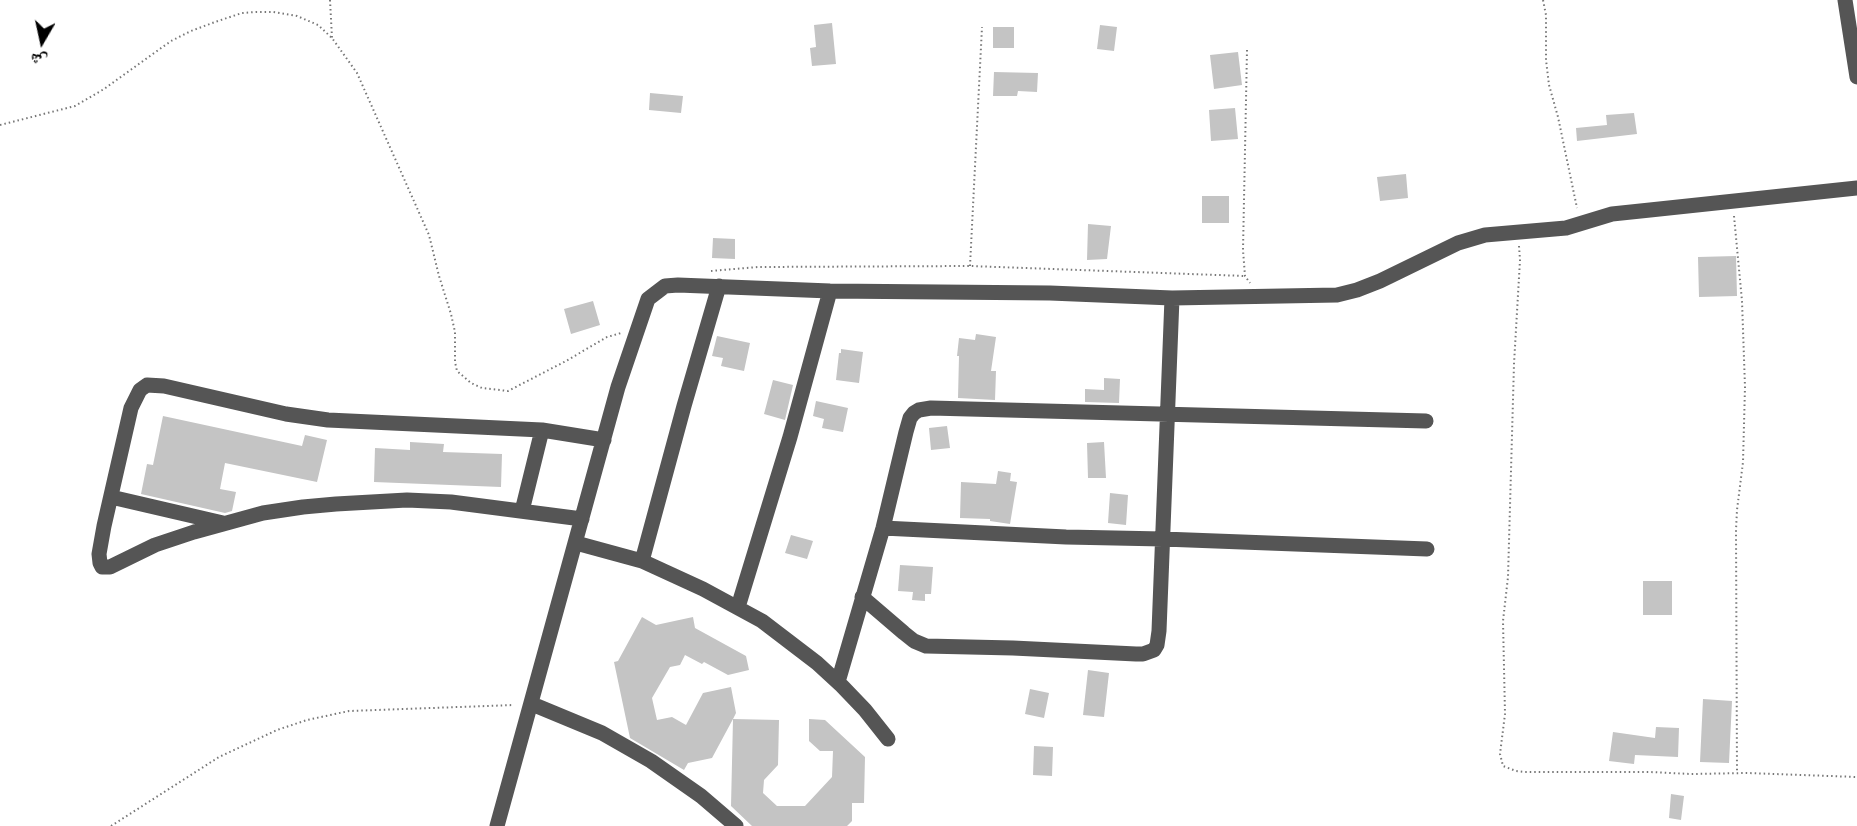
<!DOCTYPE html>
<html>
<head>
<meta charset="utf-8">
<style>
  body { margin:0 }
  #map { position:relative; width:1857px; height:826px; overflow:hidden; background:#fff; font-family:Karla,"Noto Naskh Arabic",sans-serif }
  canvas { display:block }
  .north { position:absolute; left:12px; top:12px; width:60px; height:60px; -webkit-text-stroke:4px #fff; paint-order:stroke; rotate:189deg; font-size:16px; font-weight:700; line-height:24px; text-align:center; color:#000 }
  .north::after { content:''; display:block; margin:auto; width:21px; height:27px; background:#000; clip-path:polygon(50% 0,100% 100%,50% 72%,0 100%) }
</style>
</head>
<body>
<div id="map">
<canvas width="1857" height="826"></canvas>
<div class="north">ش</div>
</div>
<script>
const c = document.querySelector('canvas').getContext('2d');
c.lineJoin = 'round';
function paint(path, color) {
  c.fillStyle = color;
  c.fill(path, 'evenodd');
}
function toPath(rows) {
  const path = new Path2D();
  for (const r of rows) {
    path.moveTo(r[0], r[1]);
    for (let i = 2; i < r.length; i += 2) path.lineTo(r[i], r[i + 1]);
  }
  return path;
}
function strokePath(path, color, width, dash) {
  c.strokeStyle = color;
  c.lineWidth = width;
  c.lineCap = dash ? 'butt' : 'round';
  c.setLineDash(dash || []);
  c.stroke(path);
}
paint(toPath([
  [832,23,836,64,812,66,810,48,816,47,814,25],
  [1100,25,1117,27,1114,51,1097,49],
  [993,27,1014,27,1014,48,993,48],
  [1238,52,1242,85,1214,89,1210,55],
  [994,72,1038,73,1037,92,1018,91,1017,96,993,96],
  [650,93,683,96,681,113,649,110],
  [1235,108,1238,139,1211,141,1209,110],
  [1634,113,1637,134,1577,141,1576,128,1607,125,1606,115],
  [1406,174,1408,198,1380,201,1377,177],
  [1202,196,1229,196,1229,223,1202,223],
  [1088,224,1111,226,1107,259,1087,260],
  [713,238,735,239,735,259,712,258],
  [1736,256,1737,296,1699,297,1698,257],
  [593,301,600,325,571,334,564,309],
  [976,334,996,337,991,371,996,371,995,400,958,398,959,356,957,356,959,338,975,340],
  [717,336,750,343,744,371,721,366,723,358,712,356],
  [841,349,863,352,859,383,836,380,839,353,841,353],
  [1104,378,1120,379,1119,403,1085,402,1085,389,1104,390],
  [773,380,793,385,785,420,764,414],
  [816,401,848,408,843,432,822,428,824,419,813,416],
  [163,416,302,446,305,435,327,440,317,482,225,463,220,489,236,492,232,511,225,513,141,494,147,464,153,465],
  [947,426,950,448,931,450,929,428],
  [410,442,444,444,443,452,502,454,501,487,374,482,375,448,410,450],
  [1104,442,1106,478,1088,478,1087,443],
  [998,471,1011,473,1010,481,1017,482,1010,524,990,521,990,519,960,518,961,482,996,484],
  [1110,493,1128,495,1126,525,1108,523],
  [791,535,813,541,807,559,785,553],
  [900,565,933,567,931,594,925,594,925,601,912,600,913,592,898,591],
  [1643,581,1672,581,1672,615,1643,615],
  [642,617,656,625,693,617,695,628,746,656,749,670,728,675,704,662,702,664,685,655,680,665,670,667,652,698,657,720,672,717,686,725,703,693,731,687,736,713,733,719,779,720,778,765,764,780,763,793,777,806,805,806,832,777,833,751,820,751,809,741,809,719,825,720,865,757,864,803,852,803,852,821,847,826,752,826,731,806,733,719,712,758,688,763,684,770,630,738,614,662,618,661],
  [1088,670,1109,673,1104,717,1083,715],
  [1030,689,1049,693,1044,718,1025,714],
  [1703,699,1732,701,1729,763,1700,762],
  [1656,727,1679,728,1678,757,1635,755,1634,764,1609,761,1613,732,1655,738],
  [1034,746,1053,747,1052,776,1033,775],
  [1671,794,1684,796,1681,820,1669,818]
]), '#c4c4c4');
strokePath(toPath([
  [330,0,332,38],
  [1543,0,1546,15,1546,60,1549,85,1558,117,1577,208],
  [1247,50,1243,250,1245,276,1250,283],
  [0,125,75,106,104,89,171,41,191,31,215,22,242,13,256,12,273,12,297,16,318,25,332,38,357,73,429,235,439,276,451,314,455,332,455,362,457,371,471,383,482,388,508,391,566,361,607,337,621,333],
  [1734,216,1742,301,1745,387,1743,462,1737,510,1736,530,1737,773],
  [1519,246,1520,260,1514,364,1508,577,1503,621,1505,714,1500,754,1503,766,1516,771,1524,772,1650,772,1691,774,1747,773,1857,777],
  [970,266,982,27],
  [711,271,758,267,970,266,1245,276],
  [111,826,219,757,277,730,307,720,349,711,514,705]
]), '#777', 2, [1.5, 3]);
strokePath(toPath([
  [1845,0,1857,77],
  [111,497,223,523],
  [522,511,542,430],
  [582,519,451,502,407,500,336,504,303,507,263,513,194,532,155,545,110,567,102,567,100,563,99,554,104,526,131,408,140,390,147,385,164,386,286,414,328,420,542,430,604,440],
  [883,528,1066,537,1163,539,1427,549],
  [576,543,642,561,703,589,762,621,817,663,842,686,865,710,888,739],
  [642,561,684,406,719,286],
  [862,597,904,633,914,641,926,646,1013,648,1136,654,1143,654,1154,650,1157,645,1159,631,1172,298],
  [738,607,790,437,830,291],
  [838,682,883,528,906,432,910,418,914,413,919,410,931,408,1426,421],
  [532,704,602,733,651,761,701,796,736,826],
  [497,826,618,387,648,299,665,286,678,285,830,291,1050,293,1172,298,1337,295,1357,290,1380,281,1458,243,1485,235,1566,228,1612,214,1650,210,1857,188]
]), '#555', 15);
</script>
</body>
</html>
